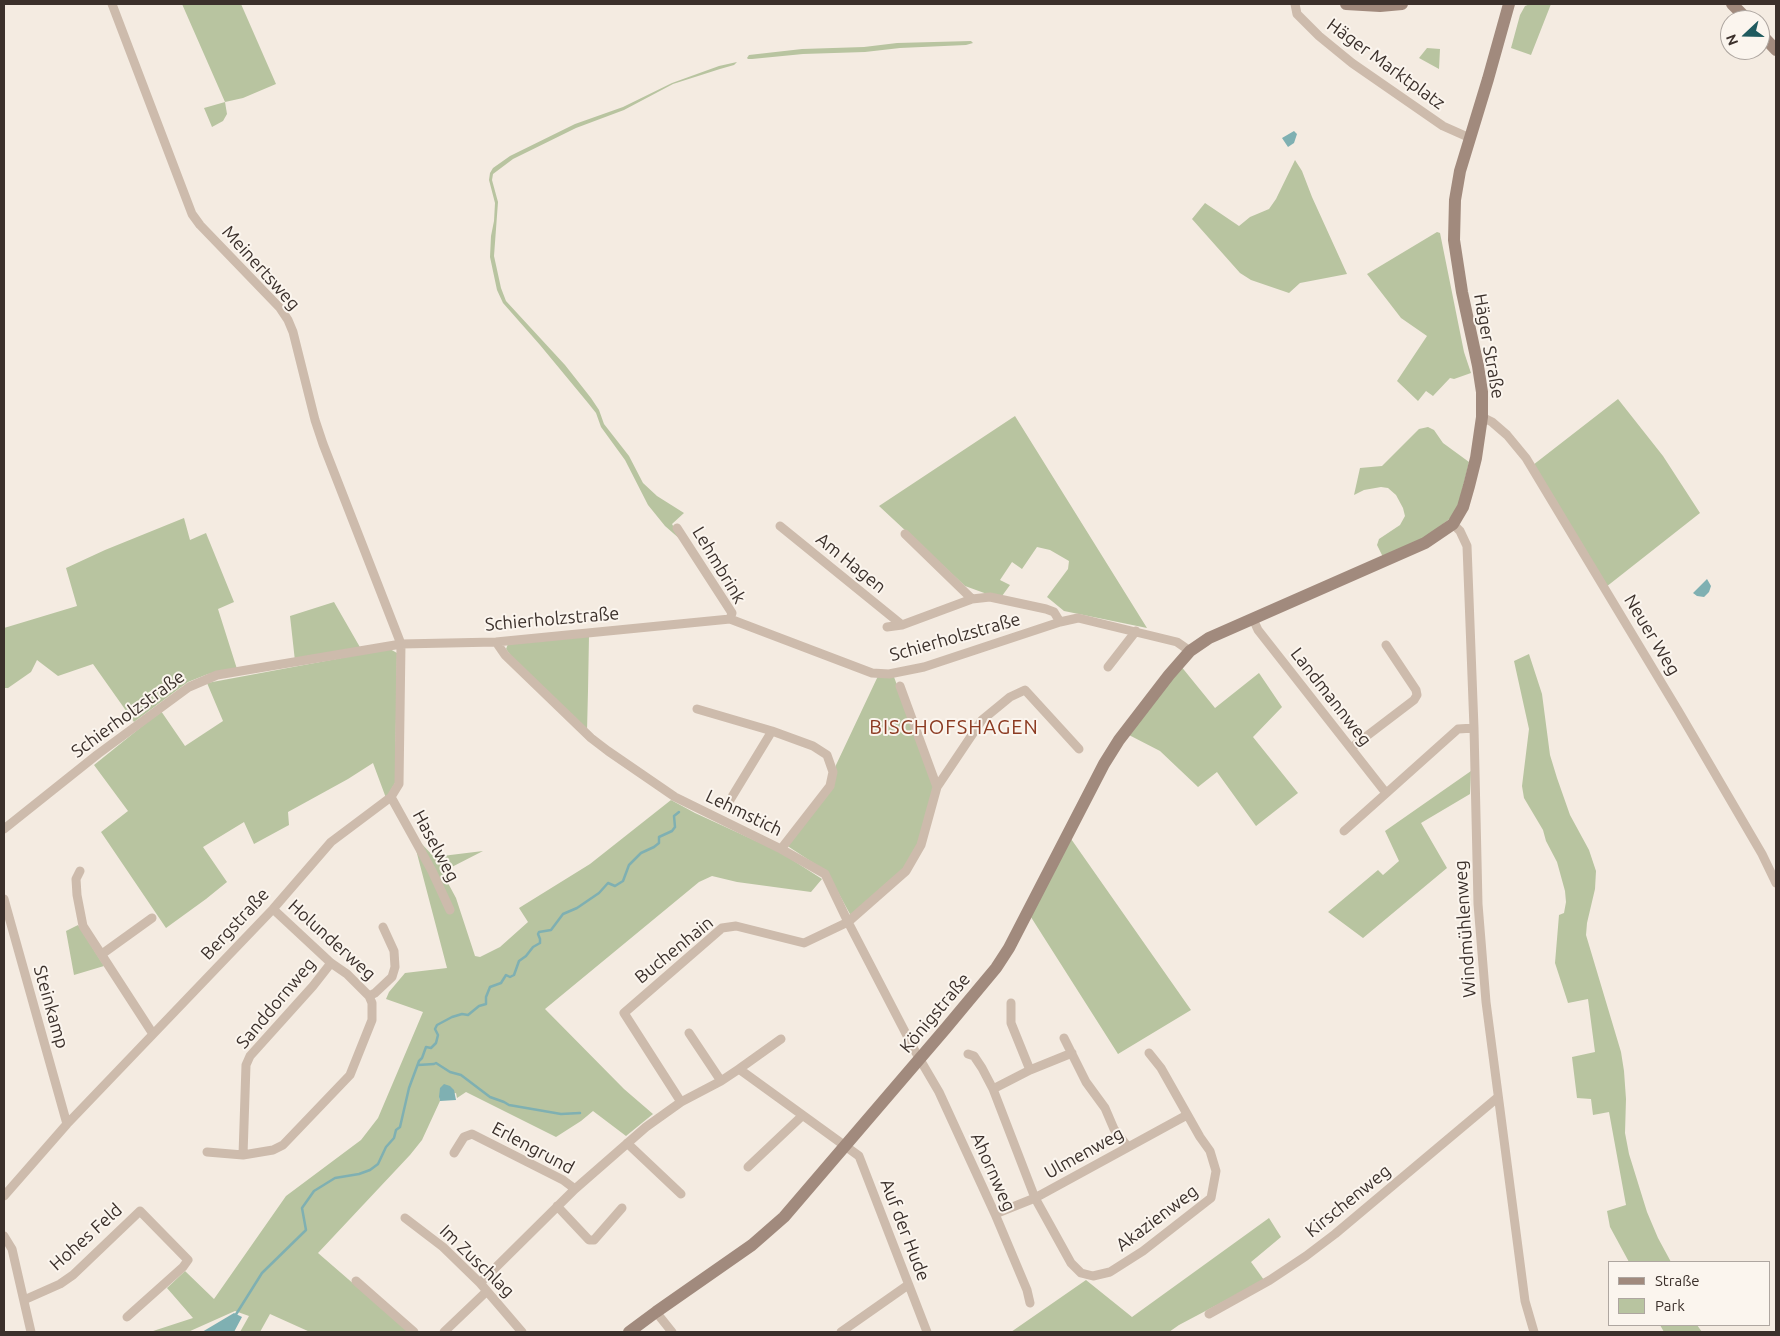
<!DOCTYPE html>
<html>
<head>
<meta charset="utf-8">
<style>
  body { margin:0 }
  #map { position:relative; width:1780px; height:1336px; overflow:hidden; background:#f4ebe1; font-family:Ubuntu,sans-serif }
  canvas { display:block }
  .frame { position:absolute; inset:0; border:5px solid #3b302b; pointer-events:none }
  .legend { position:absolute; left:1608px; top:1261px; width:162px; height:65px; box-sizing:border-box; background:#fbf5ee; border:1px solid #aea6a0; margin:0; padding:6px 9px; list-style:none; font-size:15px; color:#3b302b }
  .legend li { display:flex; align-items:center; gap:10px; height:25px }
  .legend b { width:25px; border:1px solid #aea6a0 }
  .north { position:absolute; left:1720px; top:10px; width:50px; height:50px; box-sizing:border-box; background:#fbf5ee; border:1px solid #aea6a0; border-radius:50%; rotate:249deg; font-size:14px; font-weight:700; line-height:20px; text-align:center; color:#3b302b }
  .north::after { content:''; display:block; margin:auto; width:18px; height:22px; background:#1f5a5e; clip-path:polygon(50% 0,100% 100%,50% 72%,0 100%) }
</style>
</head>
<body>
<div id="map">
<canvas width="1780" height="1336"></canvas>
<div class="frame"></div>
<ul class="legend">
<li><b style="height:6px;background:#a18a7d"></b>Straße</li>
<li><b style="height:14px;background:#b8c4a0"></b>Park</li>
</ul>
<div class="north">N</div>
</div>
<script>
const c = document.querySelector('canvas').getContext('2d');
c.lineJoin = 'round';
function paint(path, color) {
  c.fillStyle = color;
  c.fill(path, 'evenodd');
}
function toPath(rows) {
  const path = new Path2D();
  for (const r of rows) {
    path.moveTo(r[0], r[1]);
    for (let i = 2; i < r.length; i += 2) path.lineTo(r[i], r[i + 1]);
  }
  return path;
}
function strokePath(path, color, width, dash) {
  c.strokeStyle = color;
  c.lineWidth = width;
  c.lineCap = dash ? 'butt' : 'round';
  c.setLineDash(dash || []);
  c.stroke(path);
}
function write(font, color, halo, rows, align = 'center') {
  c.font = font + ' Ubuntu,sans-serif';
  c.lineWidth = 4;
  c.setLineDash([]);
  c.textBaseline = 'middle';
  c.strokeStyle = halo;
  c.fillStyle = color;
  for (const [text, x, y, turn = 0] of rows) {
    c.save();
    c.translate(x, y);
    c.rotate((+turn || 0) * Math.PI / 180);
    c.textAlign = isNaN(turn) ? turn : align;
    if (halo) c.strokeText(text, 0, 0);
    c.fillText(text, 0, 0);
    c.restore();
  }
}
paint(toPath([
  [182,4,241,4,276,84,243,98,225,102,227,114,223,121,212,127,204,108,225,102],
  [1530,4,1551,4,1531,55,1511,48,1520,15,1525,6],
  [971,41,973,43,966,45,900,48,865,52,803,54,752,59,748,59,747,58,749,55,802,49,864,47,897,43],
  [1427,48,1440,49,1439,69,1419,58],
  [737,62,734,65,720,69,673,84,624,110,576,128,513,159,493,174,492,180,498,202,494,256,501,288,506,301,565,365,591,398,599,410,604,424,629,456,643,483,657,496,684,513,672,524,681,540,665,526,648,505,625,460,601,427,596,413,588,403,540,345,503,303,497,290,490,257,491,236,494,221,495,203,489,180,490,173,493,168,510,156,575,124,623,107,672,83,719,66],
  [1295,160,1302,171,1312,197,1347,274,1300,283,1289,293,1251,280,1240,273,1192,219,1205,203,1239,226,1250,217,1269,209,1276,199],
  [1437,232,1440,233,1464,352,1471,373,1454,379,1450,378,1433,396,1426,391,1418,401,1397,381,1427,336,1401,318,1367,274],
  [1618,399,1663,456,1700,513,1606,587,1533,465],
  [1015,416,1147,628,1064,611,1047,597,1068,569,1069,561,1050,550,1037,547,1022,569,1012,562,1000,580,1010,585,1002,596,987,594,965,586,879,506],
  [1428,427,1434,430,1443,443,1469,462,1459,503,1452,517,1423,539,1383,557,1377,545,1379,539,1400,525,1405,516,1403,508,1396,495,1388,488,1381,487,1364,490,1354,495,1360,468,1382,466,1419,429],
  [184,518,190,540,206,533,234,602,218,609,237,669,208,674,188,682,134,722,93,664,58,676,37,660,31,672,8,688,4,688,4,628,77,606,66,568,105,550],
  [334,602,361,649,295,661,290,616],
  [589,636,588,691,587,731,516,663,506,649,508,644],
  [390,649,397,653,395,783,386,798,373,763,348,779,288,812,289,825,254,844,244,822,203,847,227,882,206,899,166,928,101,832,128,811,94,765,161,711,185,746,223,721,207,683],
  [1529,654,1542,694,1550,755,1557,778,1570,815,1589,850,1596,871,1595,889,1587,923,1586,935,1621,1052,1624,1071,1626,1099,1625,1133,1629,1154,1647,1212,1658,1238,1671,1262,1629,1262,1610,1227,1607,1211,1626,1205,1609,1112,1593,1115,1591,1099,1577,1098,1572,1057,1595,1052,1588,999,1568,1003,1555,963,1559,915,1564,913,1566,902,1565,891,1557,862,1546,841,1543,830,1524,798,1522,786,1529,729,1514,661],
  [1180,665,1215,708,1259,673,1282,707,1253,737,1298,793,1256,826,1217,772,1198,787,1160,751,1127,734],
  [878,676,894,677,935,787,919,845,908,866,851,916,827,872,786,845,832,787,836,765],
  [1471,771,1470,794,1421,823,1447,868,1363,938,1328,912,1378,870,1383,875,1399,861,1385,831],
  [671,800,695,813,780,852,822,879,811,892,737,882,712,876,699,882,545,1009,624,1089,653,1114,626,1136,593,1111,581,1121,556,1137,466,1092,457,1098,456,1093,439,1097,440,1101,422,1140,410,1155,318,1253,408,1331,407,1332,310,1332,270,1314,260,1332,240,1332,249,1316,235,1311,188,1332,150,1332,193,1318,167,1288,185,1271,214,1299,286,1196,361,1140,378,1118,423,1012,386,999,389,992,405,973,447,968,415,846,421,843,434,857,483,851,442,872,456,898,475,956,480,957,500,947,528,922,519,908,590,864],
  [1069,836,1191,1010,1118,1054,1029,914],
  [78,925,104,966,74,975,66,931],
  [1269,1218,1281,1237,1251,1262,1264,1280,1179,1325,1169,1332,1011,1332,1086,1280,1132,1317],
  [1660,1325,1697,1325,1702,1332,1664,1332]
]), '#b8c4a0');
paint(toPath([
  [1294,131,1297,134,1294,143,1288,147,1282,138],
  [1707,579,1711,586,1709,592,1704,597,1697,596,1693,593],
  [444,1084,450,1086,454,1090,456,1100,440,1101,439,1097,440,1088],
  [234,1313,242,1317,234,1332,202,1332]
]), '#7fb0b2');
strokePath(toPath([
  [418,1065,434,1064,436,1063,450,1072,461,1075,490,1097,504,1102,509,1105,561,1114,580,1113],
  [235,1316,262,1273,306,1230,302,1208,314,1191,335,1178,359,1174,370,1170,378,1164,386,1147,394,1138,396,1130,400,1127,409,1088,419,1061,422,1058,426,1047,431,1048,436,1043,438,1035,435,1029,437,1025,452,1017,462,1014,468,1015,479,1006,486,1004,486,997,490,987,501,983,506,975,510,977,514,975,519,961,526,956,533,947,540,943,540,939,538,934,539,932,551,930,563,914,577,908,599,893,608,883,615,886,623,881,629,865,641,853,654,847,659,843,659,837,672,831,675,827,674,816,679,812]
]), '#7fb0b2', 2.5);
strokePath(toPath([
  [1295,4,1297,14,1319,36,1352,63,1443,126,1470,138],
  [1482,417,1492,422,1507,435,1526,458,1679,712,1762,854,1776,883],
  [1453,524,1460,531,1467,546,1474,728,1478,904,1486,1002,1525,1301,1534,1332],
  [780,526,902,625],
  [677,528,732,613,730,619],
  [905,534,972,599],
  [1253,619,1258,630,1386,793],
  [887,627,902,625,972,599,990,597,1046,609,1054,612,1060,622],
  [496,642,505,655,591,738,608,751,675,797,781,849,825,874,848,922,915,1051,939,1092,995,1214,1027,1290,1030,1303],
  [1108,667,1136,631],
  [900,686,937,787],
  [697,709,772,731,813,746,827,755,833,772,830,786,781,849],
  [1351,748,1414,700,1417,695,1416,690,1386,645],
  [391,797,432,871,450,910],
  [730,800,772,731],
  [4,829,98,754,189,687,217,675,401,644,496,642,730,619,872,673,889,674,924,667,1060,622,1078,618,1177,642,1190,651],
  [1344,831,1458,729,1474,728],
  [80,871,76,879,77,895,83,926,153,1034],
  [4,899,67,1124],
  [102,954,152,918],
  [369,996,375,993,392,977,395,967,394,951,383,927],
  [1011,1003,1011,1023,1030,1070],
  [689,1033,721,1081],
  [1064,1038,1086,1082,1105,1108,1114,1129,1128,1147],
  [968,1054,974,1056,982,1068,993,1089,1035,1198,1071,1263,1081,1273,1093,1276,1110,1272,1143,1251,1211,1198,1216,1171,1210,1151,1200,1137,1161,1068,1149,1053],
  [739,1069,781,1039],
  [993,1089,1030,1070,1072,1053],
  [681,1102,624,1013,722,928,736,926,804,943,848,922,906,871,921,845,937,787,982,720,1010,697,1025,690,1079,749],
  [627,1143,681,1194],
  [207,1152,243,1155,273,1150,283,1145,350,1075,372,1020,372,1003,369,996,347,974,331,963,273,909],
  [454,1153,464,1137,472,1134,563,1180,575,1189],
  [243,1155,246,1065,250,1056,313,986,331,963],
  [748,1167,802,1116],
  [4,1196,67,1124,273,909,331,842,391,797,399,784,401,644,323,444,315,420,293,332,288,320,280,308,200,225,192,214,112,4],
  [557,1206,589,1240,594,1240,622,1208],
  [995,1214,1035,1198,1187,1115],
  [405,1218,443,1247,480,1283,522,1332],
  [4,1236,12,1249,31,1332],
  [356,1281,414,1332],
  [480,1283,575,1189,646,1127,681,1102,721,1081,739,1069,859,1156,927,1332],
  [24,1300,60,1284,73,1275,140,1211,188,1260,183,1267,127,1317],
  [656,1312,672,1332],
  [1209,1314,1270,1280,1306,1256,1335,1234,1497,1098],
  [444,1332,487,1291],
  [841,1332,908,1285]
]), '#cdbbac', 9);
strokePath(toPath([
  [1346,4,1380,6,1402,4],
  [1732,4,1748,20],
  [1760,33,1776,50],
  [629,1332,656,1312,752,1245,784,1217,946,1028,996,968,1009,948,1104,764,1119,740,1169,675,1190,651,1209,638,1425,543,1453,524,1463,507,1469,486,1476,458,1482,417,1482,392,1478,366,1462,292,1454,240,1455,200,1460,171,1488,79,1509,4]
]), '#a18a7d', 12);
write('18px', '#3b302b', '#fbf5ee', [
  ["Häger Marktplatz",1386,64,36],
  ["Meinertsweg",261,268,48],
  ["Häger Straße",1489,346,80],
  ["Am Hagen",851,563,39],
  ["Lehmbrink",719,565,59],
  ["Schierholzstraße",552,619,-5],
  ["Neuer Weg",1652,635,59],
  ["Schierholzstraße",955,637,-16],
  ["Landmannweg",1331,697,52],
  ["Schierholzstraße",128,714,-36],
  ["Lehmstich",744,813,26],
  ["Haselweg",436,846,62],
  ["Bergstraße",235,924,-47],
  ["Windmühlenweg",1465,929,-94],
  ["Holunderweg",332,940,42],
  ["Buchenhain",674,950,-39],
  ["Sanddornweg",276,1003,-50],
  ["Steinkamp",51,1007,74],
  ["Königstraße",935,1013,-50],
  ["Erlengrund",533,1148,28],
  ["Ulmenweg",1084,1153,-29],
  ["Ahornweg",993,1172,66],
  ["Kirschenweg",1348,1201,-39],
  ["Akazienweg",1157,1218,-37],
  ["Auf der Hude",905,1230,69],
  ["Hohes Feld",86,1237,-42],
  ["Im Zuschlag",477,1261,44]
]);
c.letterSpacing = '1px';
write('20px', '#8c3b22', '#fbf5ee', [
  ["BISCHOFSHAGEN",954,727]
]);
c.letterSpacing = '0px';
</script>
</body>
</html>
